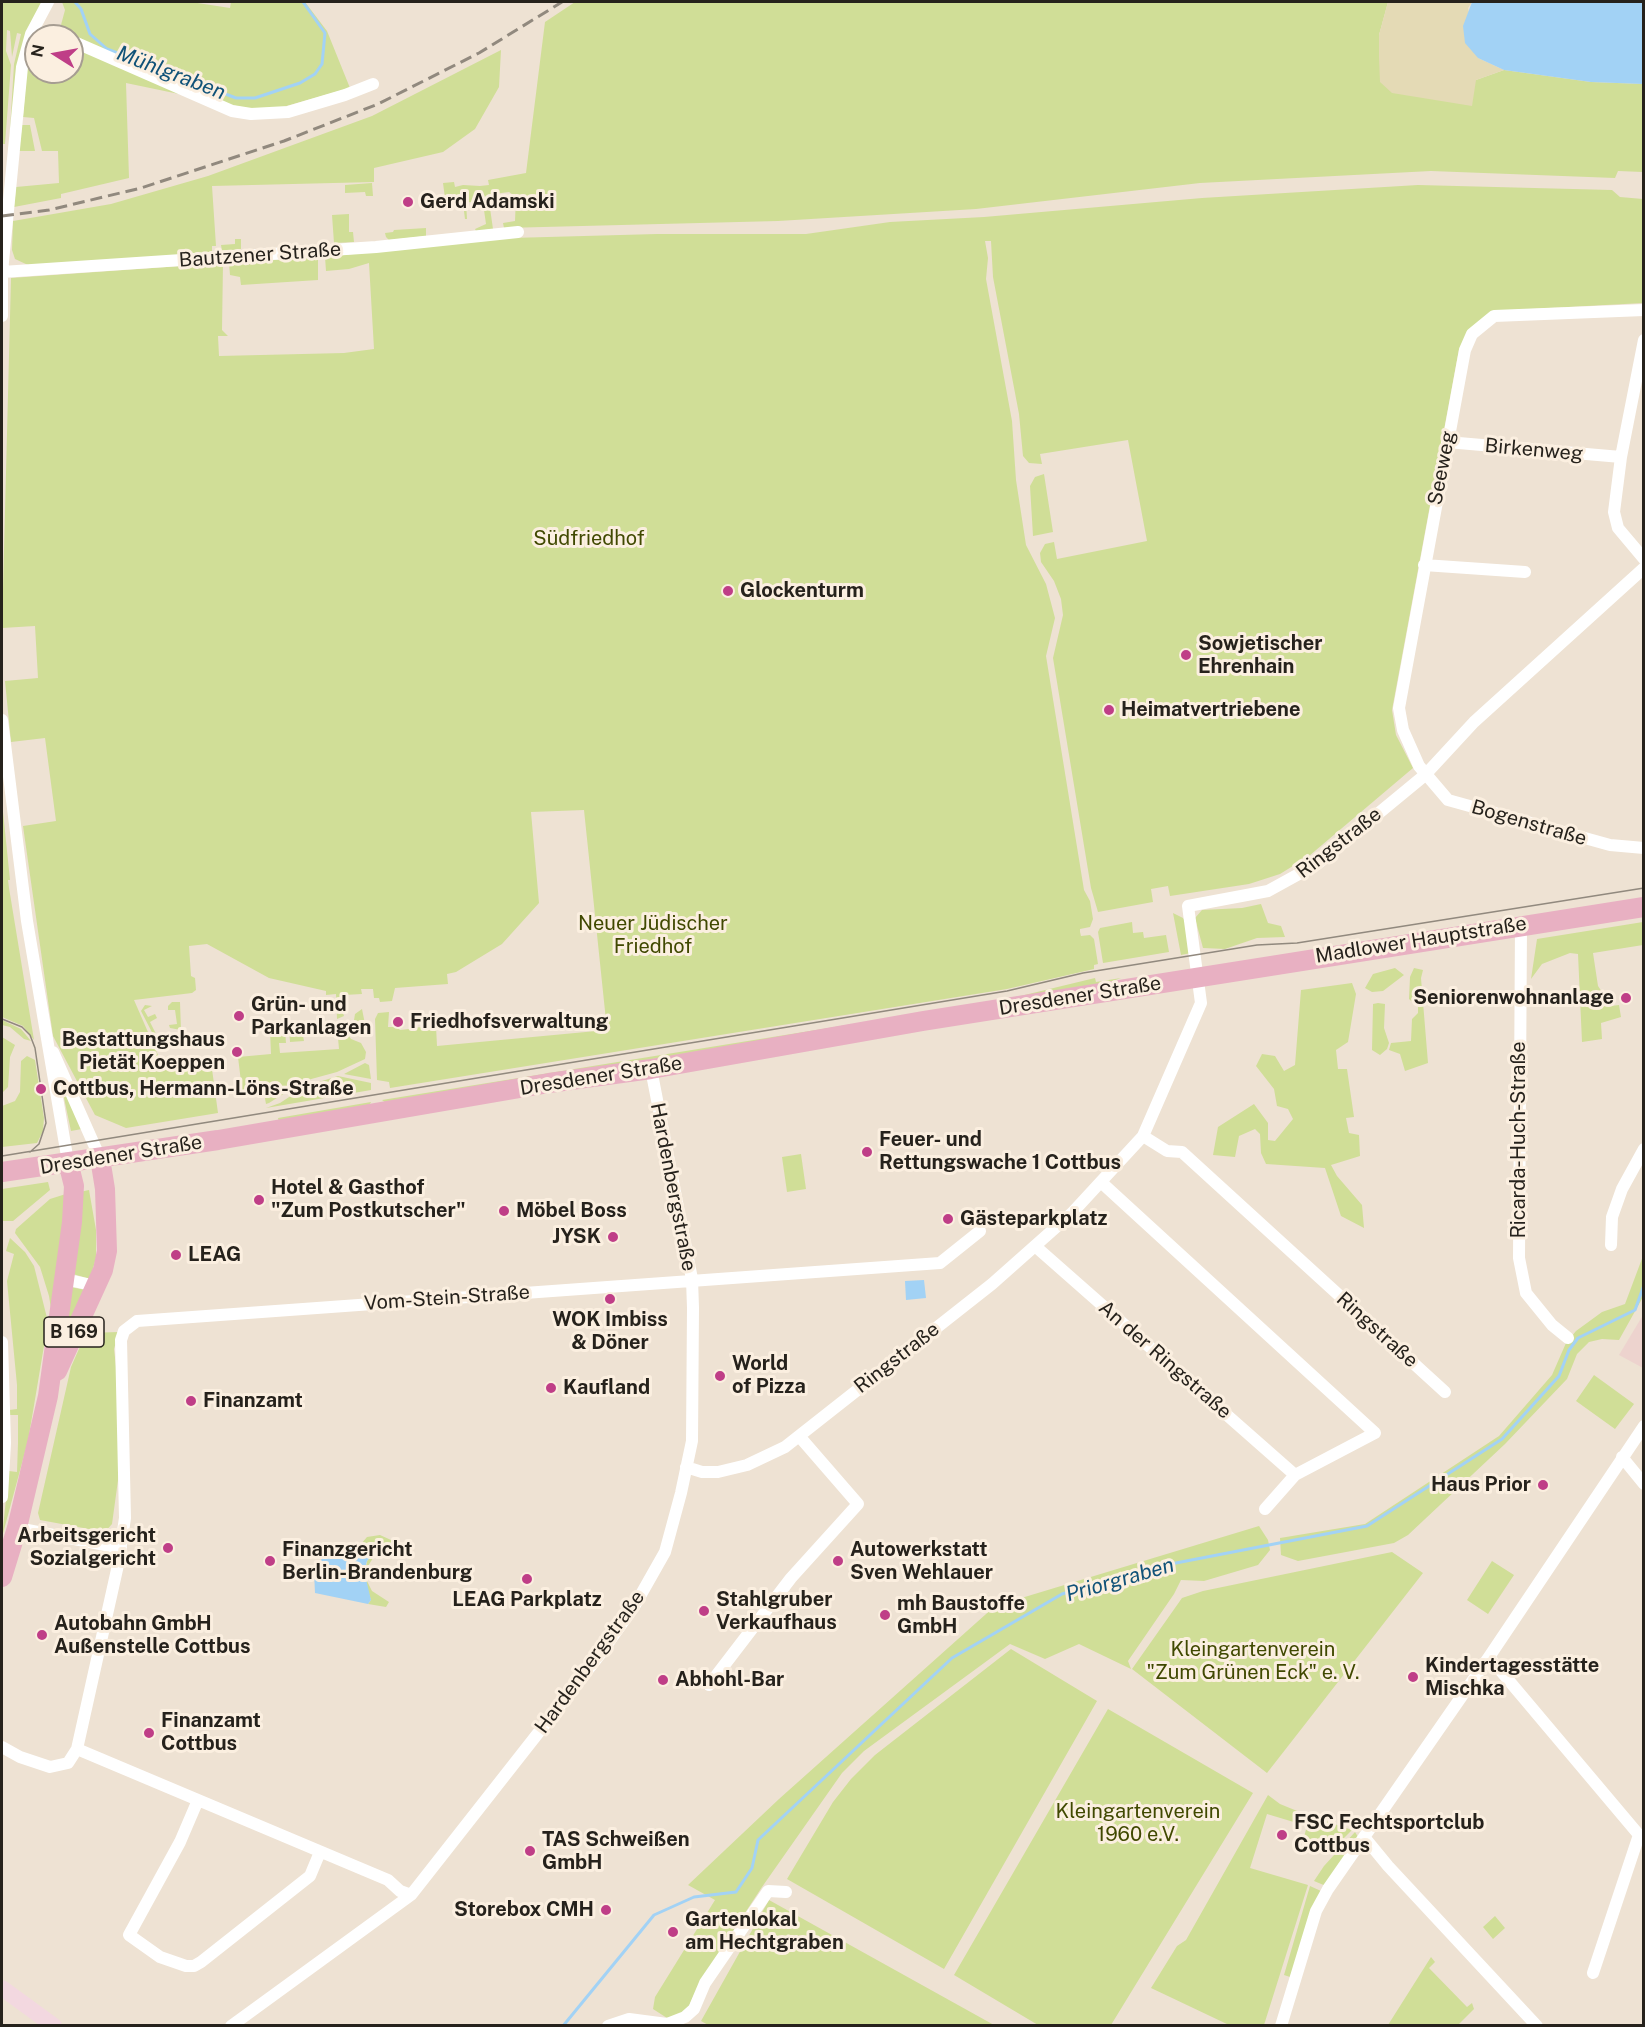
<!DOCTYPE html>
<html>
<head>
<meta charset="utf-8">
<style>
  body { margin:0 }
  #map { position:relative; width:1645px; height:2027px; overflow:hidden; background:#eee2d3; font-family:"Public Sans",sans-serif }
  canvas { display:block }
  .frame { position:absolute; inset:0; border:3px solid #26221c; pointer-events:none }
  .north { position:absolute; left:24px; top:24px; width:60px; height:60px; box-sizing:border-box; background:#fbefe0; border:2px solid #a69d92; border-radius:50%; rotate:281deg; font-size:16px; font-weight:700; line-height:24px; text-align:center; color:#26221c }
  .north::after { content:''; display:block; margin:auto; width:21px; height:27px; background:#bf3e87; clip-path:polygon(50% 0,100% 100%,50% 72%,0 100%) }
</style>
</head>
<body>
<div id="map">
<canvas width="1645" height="2027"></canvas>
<div class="frame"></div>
<div class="north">N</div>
</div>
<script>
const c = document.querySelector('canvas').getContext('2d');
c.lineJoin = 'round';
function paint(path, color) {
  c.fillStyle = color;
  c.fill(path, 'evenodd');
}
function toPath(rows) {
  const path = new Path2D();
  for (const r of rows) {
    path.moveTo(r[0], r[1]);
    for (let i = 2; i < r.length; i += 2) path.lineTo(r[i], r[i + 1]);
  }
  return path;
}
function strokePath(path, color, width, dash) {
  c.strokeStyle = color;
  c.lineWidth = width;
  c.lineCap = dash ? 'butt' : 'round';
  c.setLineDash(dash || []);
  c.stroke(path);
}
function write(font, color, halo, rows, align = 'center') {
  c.font = font + ' "Public Sans",sans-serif';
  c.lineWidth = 6;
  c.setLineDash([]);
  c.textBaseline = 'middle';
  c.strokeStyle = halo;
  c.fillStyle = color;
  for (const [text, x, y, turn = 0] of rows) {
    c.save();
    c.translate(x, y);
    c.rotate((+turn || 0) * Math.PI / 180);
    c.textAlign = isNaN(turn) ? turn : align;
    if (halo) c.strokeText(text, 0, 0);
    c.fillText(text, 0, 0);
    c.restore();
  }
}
paint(toPath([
  [1643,1315,1643,1368,1619,1355]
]), '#edd3ce');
paint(toPath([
  [2,2,43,2,9,146,14,64,21,34,17,33,12,57,10,31,7,30,6,51,11,65,5,144,2,144],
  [62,2,191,2,230,8,231,2,305,2,327,31,350,88,283,107,251,109,126,83,129,178,61,194,61,198,14,207,16,187,59,183,58,151,42,151,34,118,23,117,27,68,33,51,36,48,36,72,72,72,72,36,58,36,65,10],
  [575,2,1388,2,1379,35,1476,80,1504,70,1591,82,1643,84,1643,172,1618,171,1615,178,1431,171,1200,183,976,209,778,221,504,228,503,223,515,221,516,197,509,192,494,194,495,200,489,201,493,229,476,231,475,229,486,224,483,203,466,202,467,219,465,219,462,196,452,197,452,201,448,202,447,198,445,198,443,183,454,182,455,187,463,185,480,186,489,185,488,180,526,173,545,22],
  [501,50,499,87,475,129,443,152,374,168,374,182,212,186,216,246,212,246,212,253,28,265,15,259,12,250,13,221,111,204,208,176,372,116],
  [22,125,30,125,35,151,19,151],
  [372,183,373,196,366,196,365,192,345,193,345,185],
  [1418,185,1612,190,1620,197,1643,199,1643,303,1493,311,1469,330,1459,349,1392,710,1396,735,1413,768,1309,856,1280,874,1249,884,1170,896,1168,886,1151,889,1153,902,1098,912,1091,888,1053,658,1063,615,1061,599,1054,581,1041,562,1040,553,1045,544,1054,542,1057,559,1147,541,1128,440,1040,454,1042,464,1029,463,1023,456,1019,414,993,277,991,241,985,241,988,258,986,279,1012,421,1016,480,1026,545,1046,584,1055,618,1046,656,1084,890,1090,901,1093,919,1090,927,1080,929,1080,932,1081,936,1090,935,1094,939,1098,964,1094,965,1094,969,1007,989,390,1088,389,1082,377,1080,375,1019,378,1013,389,1012,388,1027,397,1027,400,1030,409,1029,409,1011,410,1028,436,1026,437,1046,607,1030,584,810,531,812,539,903,502,944,456,972,447,974,448,984,395,988,392,1001,380,1002,379,998,374,998,373,989,361,989,362,994,344,995,340,1004,344,1016,337,1019,336,994,326,995,326,991,269,978,207,944,189,946,191,976,195,978,196,990,192,993,134,1000,161,1062,189,1071,212,1069,218,1113,126,1128,95,1115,53,1036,23,826,56,821,45,738,11,742,5,681,38,678,35,626,2,628,11,278,223,263,222,330,228,336,218,336,219,356,344,353,374,349,369,263,349,269,326,271,325,257,511,238,657,234,806,234,890,222,984,217,1202,198],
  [349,214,349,232,353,232,354,242,334,243,332,215],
  [426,228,426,236,389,240,386,237,385,233,393,232,394,230],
  [235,239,241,239,241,249,222,251,221,245,235,244],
  [318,257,318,280,241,285,240,277,230,275,229,263],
  [1044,474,1053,532,1033,536,1030,486,1035,477],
  [2,802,10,880,8,880,9,888,34,1040,23,1026,2,1017],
  [1261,904,1268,923,1281,926,1285,937,1257,938,1225,949,1203,948,1195,918,1202,910,1242,908],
  [1173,913,1183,918,1186,923,1191,953,1181,955],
  [1132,922,1133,933,1143,932,1144,938,1166,935,1169,952,1103,963,1098,932,1100,928],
  [1643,922,1643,945,1593,953,1598,986,1602,992,1608,992,1611,1006,1619,1005,1621,1017,1601,1023,1602,1039,1582,1042,1578,954,1570,953,1542,964,1531,979,1537,939],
  [1395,968,1404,975,1383,991,1372,992,1365,988,1373,974],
  [1414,968,1423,970,1421,978,1428,1063,1405,1071,1400,1054,1389,1050,1391,1043,1411,1041,1412,1019,1418,1013,1418,1007,1409,999,1410,977],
  [1095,978,1096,982,1121,978,1102,985,386,1103,382,1100,1008,999],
  [1352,983,1356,994,1348,1042,1336,1050,1338,1069,1347,1069,1354,1117,1346,1118,1349,1133,1359,1135,1360,1156,1331,1165,1337,1176,1362,1205,1364,1228,1341,1216,1325,1168,1266,1164,1261,1153,1260,1134,1255,1129,1239,1136,1235,1157,1213,1155,1218,1127,1254,1104,1268,1123,1268,1140,1275,1141,1293,1119,1288,1109,1277,1106,1274,1089,1256,1066,1262,1054,1275,1056,1284,1071,1295,1065,1301,990],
  [172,1002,180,1002,181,1030,170,1028,169,1025,177,1024,175,1010,168,1010,168,1006],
  [1378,1003,1385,1004,1384,1028,1389,1043,1387,1049,1380,1055,1372,1050,1373,1004],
  [145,1005,152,1006,144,1010,148,1017,155,1014,157,1018,150,1022,158,1038,165,1035,164,1047,157,1042,141,1011],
  [362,1009,366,1029,360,1032,353,1025,354,1020,355,1014],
  [2,1020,21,1029,31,1041,24,1039,10,1027,2,1025],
  [337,1027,344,1029,351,1039,361,1043,366,1052,365,1059,337,1072,304,1081,269,1103,266,1104,263,1088,242,1090,238,1057,271,1054,270,1030,285,1029,286,1043,279,1043,280,1053,339,1049],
  [289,1028,302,1031,304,1041,290,1042],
  [2,1037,15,1045,10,1057,8,1087,2,1093],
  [27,1056,35,1060,44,1118,43,1131,37,1143,2,1147,2,1106,15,1101,20,1092,21,1061],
  [365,1063,369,1065,371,1079,344,1074],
  [338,1076,371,1083,371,1090,266,1108,280,1103,306,1086],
  [60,1079,82,1129,71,1131],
  [371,1102,369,1106,279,1122,278,1118],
  [801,1154,806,1189,787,1192,782,1157],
  [48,1182,50,1190,13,1221,2,1221,2,1189],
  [89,1190,96,1230,96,1258,90,1279,73,1274,80,1192],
  [69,1193,53,1321,49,1296,40,1267,15,1233,16,1229,50,1199],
  [10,1238,25,1252,34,1266,48,1322,28,1441,2,1537,9,1471,17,1472,18,1443,18,1415,9,1415,9,1410,17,1409,17,1385,7,1281,14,1254,6,1251],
  [1643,1256,1643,1297,1619,1340,1602,1339,1589,1342,1577,1354,1567,1379,1505,1444,1408,1535,1394,1543,1298,1561,1281,1555,1280,1538,1365,1524,1499,1436,1552,1375,1566,1343,1576,1331,1602,1312,1625,1304],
  [70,1287,86,1290,66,1338],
  [119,1332,114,1349,117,1375,119,1473,112,1524,105,1532,40,1520,38,1513,71,1367,86,1333],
  [1594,1375,1634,1404,1615,1429,1576,1401],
  [1259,1526,1268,1540,1270,1550,1258,1565,1204,1581,1181,1580,1174,1594,1128,1661,1131,1669,1079,1644,1045,1659,1010,1644,864,1751,842,1773,762,1887,701,1980,689,2006,682,2014,667,2018,653,2009,655,1997,715,1900,688,1885,779,1799,995,1606],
  [380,1535,391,1540,395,1546,379,1552,373,1558,368,1566,367,1581,372,1591,389,1602,386,1607,368,1604,371,1600,364,1580,367,1561,377,1549,368,1543,361,1544,367,1537],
  [1392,1552,1423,1573,1267,1773,1132,1669,1182,1598,1203,1591],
  [1492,1561,1514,1575,1488,1614,1467,1600],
  [1011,1649,1097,1701,944,1969,787,1879,833,1802,851,1779,875,1755],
  [1108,1709,1253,1793,1111,2025,1038,2025,954,1975],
  [1268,1795,1280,1804,1302,1813,1352,1830,1330,1852,1302,1844,1307,1826,1267,1814,1250,1868,1308,1885,1264,2025,1229,2025,1151,1988,1177,1946,1186,1940],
  [1355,1832,1358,1837,1326,1886,1314,1881,1324,1866],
  [1310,1886,1321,1891,1290,1977,1284,1975],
  [769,1900,994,2025,710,2026,701,2021],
  [1495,1916,1505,1928,1493,1939,1483,1927],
  [1431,1957,1435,1962,1429,1968,1467,2007,1472,2003,1474,2009,1458,2025,1388,2025]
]), '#d0de97');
paint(toPath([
  [1388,2,1472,2,1468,8,1478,58,1504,70,1476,80,1472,106,1392,93,1380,82,1379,57,1379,35]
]), '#e4dab5');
paint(toPath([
  [1472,2,1643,2,1643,84,1591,82,1504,70,1478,58,1465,43,1463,26],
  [924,1280,926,1298,906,1300,905,1281],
  [368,1543,377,1550,367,1561,364,1571,371,1600,368,1604,315,1593,314,1572,324,1555]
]), '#a2d2f5');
strokePath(toPath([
  [75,2,81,9,90,34,107,49,236,98,255,98,300,83,315,74,322,64,325,33,303,2],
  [563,2026,654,1915,694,1897,736,1892,752,1868,758,1840,952,1658,1062,1594,1145,1569,1367,1526,1502,1439,1559,1376,1569,1350,1578,1338,1635,1310,1644,1285]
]), '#a2d2f5', 3);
strokePath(toPath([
  [31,34,43,36],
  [72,41,232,111,251,114,288,112,345,95,373,84],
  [2,272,376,247,518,232],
  [1644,310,1494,316,1472,334,1465,350,1399,708,1403,730,1419,766,1448,800,1610,845,1644,848],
  [2,316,2,272,22,67,31,34,48,2],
  [1644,340,1621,457,1614,512,1618,528,1644,559],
  [1447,442,1621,457],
  [1424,565,1525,572],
  [2,720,27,921,68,1162],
  [1521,924,1519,1258,1526,1293,1552,1325,1568,1338],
  [53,1052,100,1158],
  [1143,1136,1167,1151,1182,1152,1445,1392],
  [1102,1183,1375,1433,1295,1475],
  [1611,1245,1612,1217,1622,1189,1644,1149],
  [1035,1246,1295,1475,1265,1509],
  [65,1271,69,1280,96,1286],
  [2,1342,5,1443,2,1497],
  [1622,1457,1644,1484],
  [686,1467,702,1472,718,1472,747,1465,785,1447,992,1284,1072,1213,1143,1136,1201,1003,1188,906,1268,891,1317,864,1425,775,1474,722,1644,568],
  [17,1528,121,1548],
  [1489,1657,1639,1835,1593,1973],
  [709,1685,791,1578,858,1504,799,1436],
  [2,1747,20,1757,50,1767,68,1763,77,1749,118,1565,125,1518,121,1340,124,1331,137,1321,940,1263,980,1231],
  [77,1749,388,1880,400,1891,411,1895],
  [198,1800,180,1842,129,1935,160,1957,186,1966,194,1966,201,1962,310,1876,320,1852],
  [1365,1838,1388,1866,1537,2026],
  [231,2026,411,1895,601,1653,635,1605,665,1552,681,1493,692,1441,693,1308,692,1279,651,1069],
  [608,2026,629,2019,667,2024,685,2017,694,2009,705,1983,768,1891,786,1892],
  [1281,2026,1316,1911,1328,1889,1489,1657,1644,1426]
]), '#fff', 12);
strokePath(toPath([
  [2,1988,54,2026]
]), '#f3d8e0', 16);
strokePath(toPath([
  [2,1172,218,1140,549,1083,651,1069,923,1021,1644,907],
  [57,1371,103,1270,107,1251,105,1189,100,1158],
  [2,1577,17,1528,48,1396,72,1222,74,1186,68,1162]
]), '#e8b0c2', 20);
strokePath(toPath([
  [2,1019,22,1027,30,1035,35,1048,46,1123,39,1144,30,1152],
  [2,1156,1007,991,1083,973,1257,945,1297,943,1644,888]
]), '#91897e', 1.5);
strokePath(toPath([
  [2,216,49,210,141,188,284,141,378,104,479,53,562,2]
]), '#91897e', 3, [12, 6]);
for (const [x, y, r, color] of [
  [408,202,6,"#bf3e87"],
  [728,591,6,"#bf3e87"],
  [1186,655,6,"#bf3e87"],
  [1109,710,6,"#bf3e87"],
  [1626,998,6,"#bf3e87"],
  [239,1016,6,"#bf3e87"],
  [398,1022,6,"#bf3e87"],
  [237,1052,6,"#bf3e87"],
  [41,1089,6,"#bf3e87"],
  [867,1152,6,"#bf3e87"],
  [259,1200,6,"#bf3e87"],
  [504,1211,6,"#bf3e87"],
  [948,1219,6,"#bf3e87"],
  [613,1237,6,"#bf3e87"],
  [176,1255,6,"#bf3e87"],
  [610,1299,6,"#bf3e87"],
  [720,1376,6,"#bf3e87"],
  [551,1388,6,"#bf3e87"],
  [191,1401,6,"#bf3e87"],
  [1543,1485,6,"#bf3e87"],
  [168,1548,6,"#bf3e87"],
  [270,1561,6,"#bf3e87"],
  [838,1561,6,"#bf3e87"],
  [527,1579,6,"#bf3e87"],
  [704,1611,6,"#bf3e87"],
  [885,1615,6,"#bf3e87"],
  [42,1635,6,"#bf3e87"],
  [1413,1677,6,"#bf3e87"],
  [663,1680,6,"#bf3e87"],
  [149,1733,6,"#bf3e87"],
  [1282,1835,6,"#bf3e87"],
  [530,1851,6,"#bf3e87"],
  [606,1910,6,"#bf3e87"],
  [673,1932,6,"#bf3e87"]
]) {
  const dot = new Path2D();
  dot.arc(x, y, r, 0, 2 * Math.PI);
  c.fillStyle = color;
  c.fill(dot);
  strokePath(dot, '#fbefe0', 2);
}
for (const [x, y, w] of [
  [74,1332,60]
]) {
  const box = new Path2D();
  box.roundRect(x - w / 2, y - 15, w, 30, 4.5);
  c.fillStyle = '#fbefe0';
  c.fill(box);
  strokePath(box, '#26221c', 1.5);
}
write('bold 18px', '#26221c', null, [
  ["B 169",74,1332]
]);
write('bold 20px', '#26221c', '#fbefe0', [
  ["Gerd Adamski",420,202],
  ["Glockenturm",740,591],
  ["Sowjetischer",1198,644],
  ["Ehrenhain",1198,667],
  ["Heimatvertriebene",1121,710],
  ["Seniorenwohnanlage",1614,998,"right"],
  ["Grün- und",251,1005],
  ["Parkanlagen",251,1028],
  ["Friedhofsverwaltung",410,1022],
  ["Bestattungshaus",225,1040,"right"],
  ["Pietät Koeppen",225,1063,"right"],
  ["Cottbus, Hermann-Löns-Straße",53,1089],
  ["Feuer- und",879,1140],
  ["Rettungswache 1 Cottbus",879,1163],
  ["Hotel & Gasthof",271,1188],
  ["\"Zum Postkutscher\"",271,1211],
  ["Möbel Boss",516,1211],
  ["Gästeparkplatz",960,1219],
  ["JYSK",601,1237,"right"],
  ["LEAG",188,1255],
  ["WOK Imbiss",610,1320,"center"],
  ["& Döner",610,1343,"center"],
  ["World",732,1364],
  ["of Pizza",732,1387],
  ["Kaufland",563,1388],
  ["Finanzamt",203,1401],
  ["Haus Prior",1531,1485,"right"],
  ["Arbeitsgericht",156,1536,"right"],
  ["Sozialgericht",156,1559,"right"],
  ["Finanzgericht",282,1550],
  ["Berlin-Brandenburg",282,1573],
  ["Autowerkstatt",850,1550],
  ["Sven Wehlauer",850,1573],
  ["LEAG Parkplatz",527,1600,"center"],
  ["Stahlgruber",716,1600],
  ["Verkaufhaus",716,1623],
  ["mh Baustoffe",897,1604],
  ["GmbH",897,1627],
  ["Autobahn GmbH",54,1624],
  ["Außenstelle Cottbus",54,1647],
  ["Kindertagesstätte",1425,1666],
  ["Mischka",1425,1689],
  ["Abhohl-Bar",675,1680],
  ["Finanzamt",161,1721],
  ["Cottbus",161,1744],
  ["FSC Fechtsportclub",1294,1823],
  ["Cottbus",1294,1846],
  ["TAS Schweißen",542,1840],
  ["GmbH",542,1863],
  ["Storebox CMH",594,1910,"right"],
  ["Gartenlokal",685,1920],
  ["am Hechtgraben",685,1943]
], 'left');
write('20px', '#26221c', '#fbefe0', [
  ["Bautzener Straße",260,255,-4],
  ["Birkenweg",1534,450,5],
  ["Seeweg",1442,468,-79],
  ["Bogenstraße",1529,823,16],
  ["Ringstraße",1339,843,-38],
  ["Madlower Hauptstraße",1421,940,-9],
  ["Dresdener Straße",1080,996,-9],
  ["Dresdener Straße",601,1076,-9],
  ["Ricarda-Huch-Straße",1519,1140,-90],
  ["Dresdener Straße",121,1155,-9],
  ["Hardenbergstraße",673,1187,79],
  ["Vom-Stein-Straße",447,1298,-4],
  ["Ringstraße",1377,1330,42],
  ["Ringstraße",897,1358,-38],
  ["An der Ringstraße",1165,1360,41],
  ["Hardenbergstraße",590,1662,-54]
]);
write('20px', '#404901', '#fbefe0', [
  ["Südfriedhof",589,539],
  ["Neuer Jüdischer",653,924],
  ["Friedhof",653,947],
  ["Kleingartenverein",1253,1650],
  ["\"Zum Grünen Eck\" e. V.",1253,1673],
  ["Kleingartenverein",1138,1812],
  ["1960 e.V.",1138,1835]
]);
write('italic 21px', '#105278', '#fbefe0', [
  ["Mühlgraben",171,73,21],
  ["Priorgraben",1120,1580,-16]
]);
</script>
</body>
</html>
